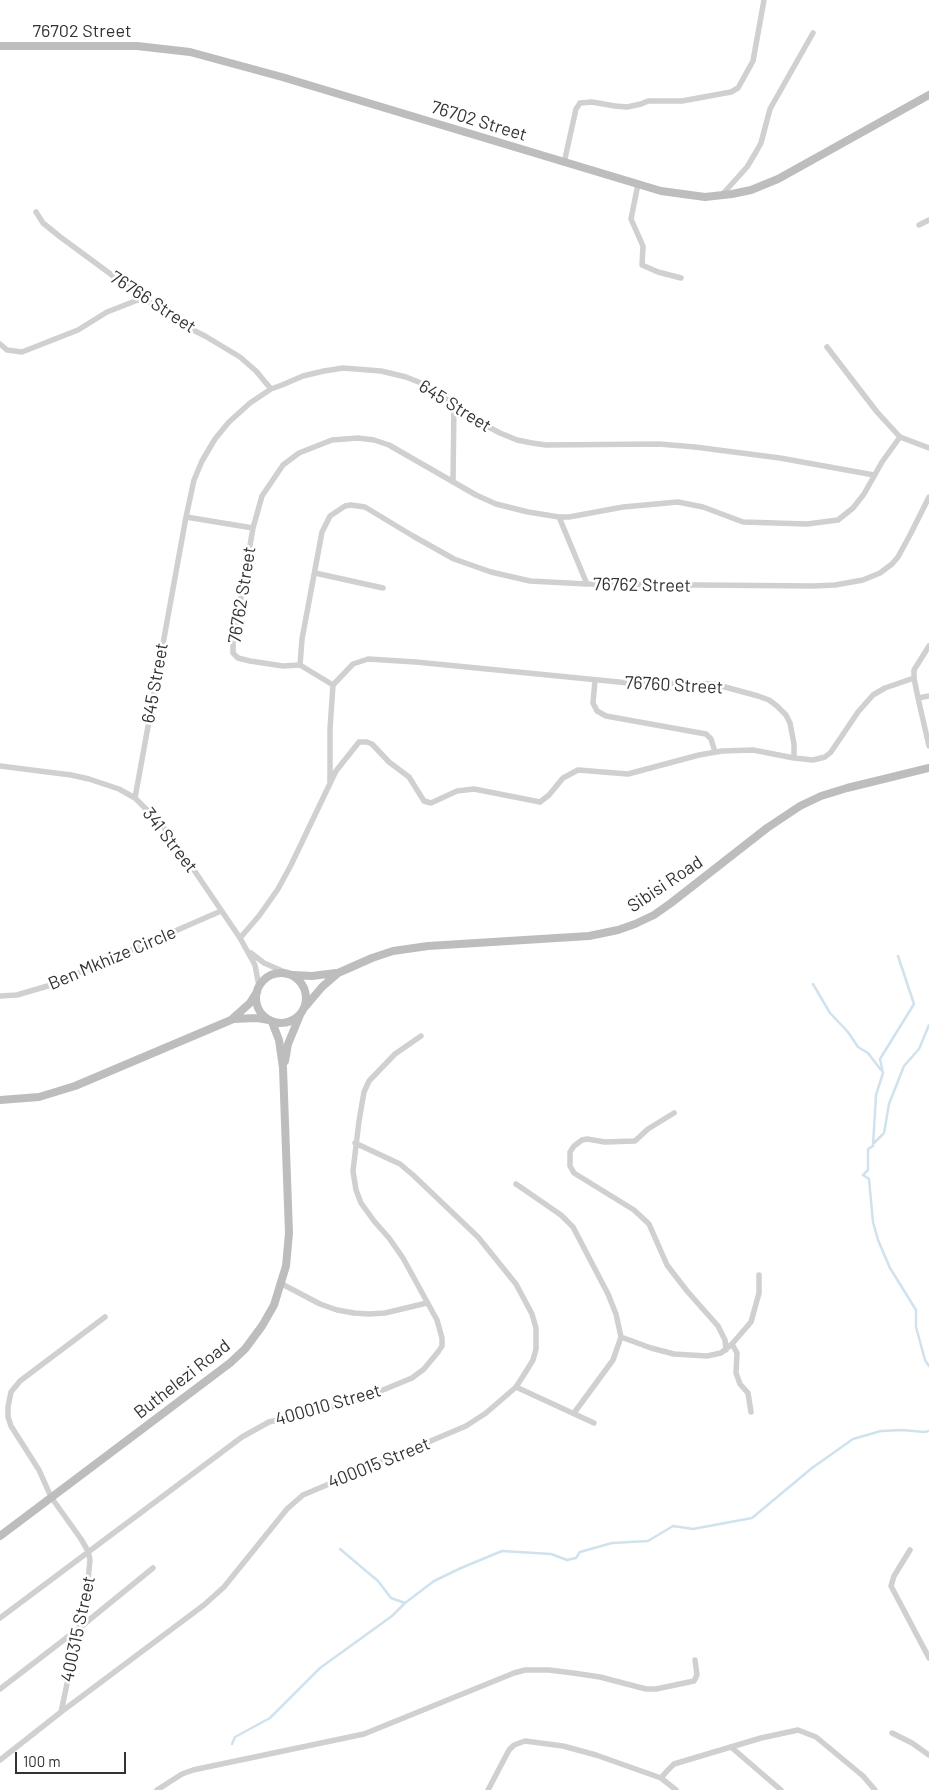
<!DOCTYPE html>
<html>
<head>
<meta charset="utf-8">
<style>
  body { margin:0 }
  #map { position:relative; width:929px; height:1790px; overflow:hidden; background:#fff; font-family:Barlow,sans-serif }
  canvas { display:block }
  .scale { position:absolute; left:15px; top:1752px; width:111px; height:22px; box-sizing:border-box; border:2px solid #333; border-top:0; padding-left:6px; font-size:15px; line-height:18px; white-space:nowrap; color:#333; -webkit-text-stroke:4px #fff; paint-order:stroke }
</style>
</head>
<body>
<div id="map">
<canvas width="929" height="1790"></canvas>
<div class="scale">100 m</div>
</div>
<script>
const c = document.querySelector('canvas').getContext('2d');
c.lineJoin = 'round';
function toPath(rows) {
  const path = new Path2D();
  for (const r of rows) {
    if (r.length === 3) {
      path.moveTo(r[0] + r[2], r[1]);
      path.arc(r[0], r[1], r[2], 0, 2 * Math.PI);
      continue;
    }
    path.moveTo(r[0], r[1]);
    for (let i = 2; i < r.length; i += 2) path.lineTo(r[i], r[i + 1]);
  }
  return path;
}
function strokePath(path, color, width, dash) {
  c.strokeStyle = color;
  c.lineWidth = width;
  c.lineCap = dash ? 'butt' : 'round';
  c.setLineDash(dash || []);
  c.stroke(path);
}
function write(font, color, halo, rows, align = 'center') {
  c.font = font + ' Barlow,sans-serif';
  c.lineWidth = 5;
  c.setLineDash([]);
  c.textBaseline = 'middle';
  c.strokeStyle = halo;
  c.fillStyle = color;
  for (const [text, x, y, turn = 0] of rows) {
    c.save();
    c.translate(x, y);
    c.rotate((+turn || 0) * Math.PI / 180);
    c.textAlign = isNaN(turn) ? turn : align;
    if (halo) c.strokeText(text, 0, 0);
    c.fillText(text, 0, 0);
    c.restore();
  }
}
strokePath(toPath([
  [898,956,914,1004,880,1059,883,1073,876,1095,873,1146,868,1149,868,1170,863,1175,869,1179,873,1222,878,1240,890,1268,916,1310,916,1327,925,1360,929,1366],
  [813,984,830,1013,848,1032,858,1047,868,1053,881,1070],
  [874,1143,884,1133,889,1104,904,1066,919,1049,929,1025],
  [340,1549,378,1581,391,1598,405,1603],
  [232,1744,235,1737,270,1718,320,1668,392,1616,405,1603,434,1581,461,1568,502,1551,551,1554,567,1560,576,1558,580,1552,612,1543,648,1541,673,1526,693,1529,752,1518,812,1468,853,1439,881,1431,902,1430,924,1432,929,1431]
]), '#cfe2ee', 2.5);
strokePath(toPath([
  [564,163,576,109,580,103,592,102,615,106,627,107,641,104,648,101,682,101,731,92,738,88,753,61,764,0],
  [638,184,631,219,643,246,642,265,658,272,681,278],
  [721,196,747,167,756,152,761,143,770,109,813,33],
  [36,212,43,223,59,236,143,298,195,331,205,336,240,357,256,371,271,389],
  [919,225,929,220],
  [0,344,7,350,22,352,78,330,107,312,143,298],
  [827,347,877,412,900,437,929,448],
  [900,437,882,462,864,494,853,508,838,520,807,524,743,522,703,507,678,502,623,507,569,517,559,517,528,512,496,504,476,495,389,445,374,440,358,438,332,440,299,453,283,465,262,496,253,528,233,644,233,653,238,658,250,661,283,666,300,665,302,639,322,532,330,516,345,506,351,505,365,507,413,536,454,559,491,572,530,581,587,584,813,586,835,585,863,580,880,573,892,564,898,557,911,533,929,497],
  [453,482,454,403],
  [186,517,253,528],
  [559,517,587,584],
  [315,573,383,588],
  [300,665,333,685,330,729,330,782],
  [595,680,593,703,597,711,606,716,706,734,711,739,715,752],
  [333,685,353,664,368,659,416,662,629,683,714,684,758,696,769,700,777,706,786,715,790,723,794,744,794,758,813,760,825,757,831,752,858,712,873,695,885,688,914,678],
  [929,696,918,698,929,746],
  [918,698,914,678,914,670,929,646],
  [0,766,71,775,89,779,119,789,135,798,161,824,175,842,240,938,255,965,259,986],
  [135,798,186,517,194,480,202,461,215,439,229,422,250,403,271,389,282,385,303,376,324,371,343,368,381,371,406,377,426,385,481,423,500,433,517,440,532,443,546,445,659,444,695,447,780,458,874,475],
  [240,938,259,916,278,889,291,865,336,771,359,742,367,742,372,744,389,762,409,777,424,801,431,803,457,791,474,789,540,802,549,795,563,778,578,770,628,774,699,755,722,751,753,750,794,758],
  [251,953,264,963,287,973],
  [0,996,17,995,51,985,221,911],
  [674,1113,648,1129,635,1141,605,1142,587,1139,582,1140,574,1146,570,1152,570,1166,574,1173,634,1210,649,1224,667,1265,687,1291,718,1326,725,1340,726,1350],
  [516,1184,561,1215,573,1227,608,1294,616,1314,621,1337,613,1360,574,1413],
  [282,1284,320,1304,337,1310,354,1313,369,1314,385,1313,427,1303],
  [621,1337,651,1348,674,1354,707,1356,721,1353,732,1344,751,1322,759,1293,759,1275],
  [732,1344,737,1353,736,1373,740,1384,748,1393,751,1412],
  [516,1387,594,1423],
  [910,1550,894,1576,891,1586,929,1658],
  [0,1618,242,1437,269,1422,347,1403,366,1397,412,1378,424,1369,438,1352,442,1346,442,1338,437,1320,403,1258,389,1238,374,1221,361,1203,356,1190,353,1171,359,1121,364,1092,369,1081,395,1054,421,1036],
  [0,1689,78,1629,153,1568],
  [61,1712,87,1590,90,1560,88,1551,81,1539,51,1497,39,1470,11,1426,8,1417,8,1407,11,1392,20,1381,105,1317],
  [892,1733,912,1743,929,1755],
  [731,1747,781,1790],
  [0,1760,61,1712,204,1605,224,1587,287,1509,303,1495,466,1426,486,1413,508,1394,516,1387,525,1373,533,1360,536,1349,536,1328,532,1314,516,1284,478,1237,413,1175,400,1164,355,1143],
  [661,1778,667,1771,674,1764,761,1738,798,1730,816,1737,863,1776,875,1790],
  [157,1790,182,1774,193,1770,364,1734,514,1673,525,1670,549,1670,573,1673,600,1677,646,1689,656,1689,694,1681,697,1675,695,1660],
  [488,1790,509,1750,514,1745,525,1741,563,1746,596,1755,661,1778,676,1790]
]), '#d0d0d0', 5.5);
strokePath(toPath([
  [0,46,137,46,190,52,282,77,661,191,705,197,732,194,751,190,778,179,929,95],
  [281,998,25],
  [293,975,312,976,336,973],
  [305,1007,322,987,338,973,372,958,393,951,428,946,589,936,618,930,635,924,654,915,671,903,767,828,800,806,821,796,847,788,929,768],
  [233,1019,257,1018,269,1020],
  [285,1061,288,1044,300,1015],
  [0,1100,39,1097,75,1086,231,1020,250,1003,257,992],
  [0,1536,230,1363,245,1349,262,1326,274,1305,286,1266,289,1233,283,1068,279,1040,272,1022]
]), '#bdbdbd', 8);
write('18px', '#333', '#fff', [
  ["76702 Street",82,31],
  ["76702 Street",479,121,17],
  ["76766 Street",153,302,33],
  ["645 Street",455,406,32],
  ["76762 Street",642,585,1],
  ["76762 Street",242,595,-81],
  ["645 Street",155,683,-80],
  ["76760 Street",674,685,3],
  ["341 Street",170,840,52],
  ["Sibisi Road",665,884,-34],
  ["Ben Mkhize Circle",112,958,-23],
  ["Buthelezi Road",182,1379,-38],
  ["400010 Street",328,1405,-16],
  ["400015 Street",379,1463,-22],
  ["400315 Street",78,1629,-78]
]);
</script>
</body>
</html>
